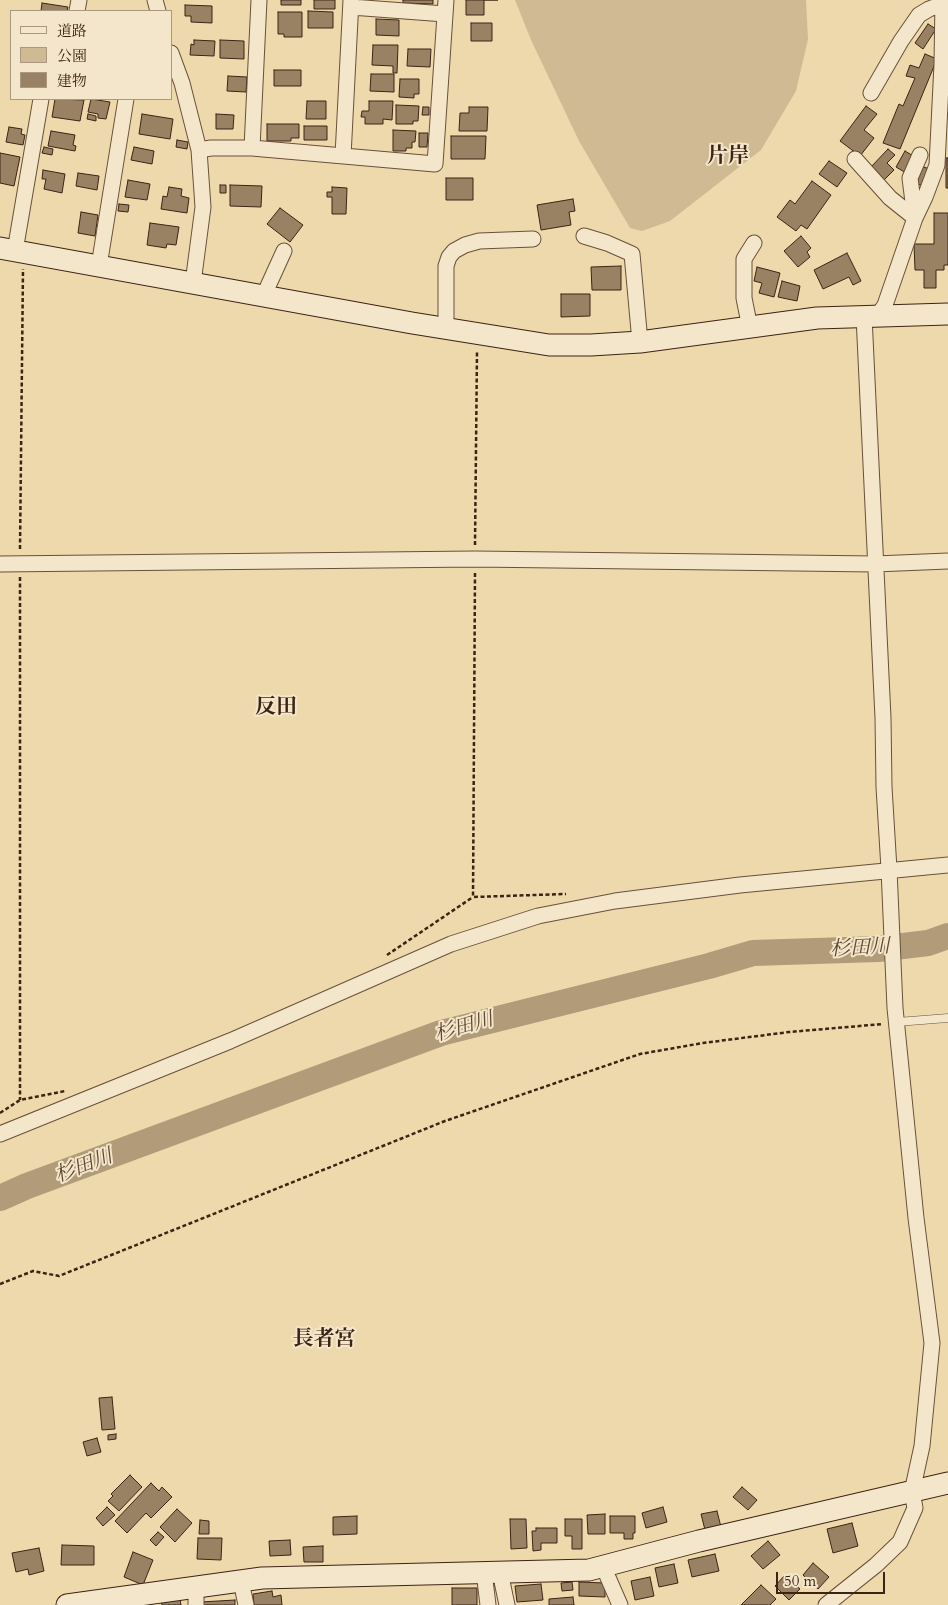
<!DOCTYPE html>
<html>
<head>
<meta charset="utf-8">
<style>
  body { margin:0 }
  #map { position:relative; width:948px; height:1605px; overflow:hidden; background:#eed9ad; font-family:Cardo,"Noto Serif JP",serif }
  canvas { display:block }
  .legend { position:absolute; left:10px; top:10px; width:162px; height:90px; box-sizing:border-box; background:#f4e6ca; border:1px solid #aa9881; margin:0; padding:6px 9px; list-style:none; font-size:15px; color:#3c2314 }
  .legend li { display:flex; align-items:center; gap:10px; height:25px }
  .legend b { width:25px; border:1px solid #aa9881 }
  .scale { position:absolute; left:776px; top:1572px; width:109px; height:22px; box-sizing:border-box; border:2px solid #3c2314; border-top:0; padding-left:6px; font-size:15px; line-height:18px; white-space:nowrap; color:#3c2314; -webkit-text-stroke:4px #f4e6ca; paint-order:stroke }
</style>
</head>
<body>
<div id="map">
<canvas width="948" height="1605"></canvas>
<ul class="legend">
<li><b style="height:6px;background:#f4e6ca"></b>道路</li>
<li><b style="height:14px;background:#d0ba93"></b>公園</li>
<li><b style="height:14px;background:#998264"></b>建物</li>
</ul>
<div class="scale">50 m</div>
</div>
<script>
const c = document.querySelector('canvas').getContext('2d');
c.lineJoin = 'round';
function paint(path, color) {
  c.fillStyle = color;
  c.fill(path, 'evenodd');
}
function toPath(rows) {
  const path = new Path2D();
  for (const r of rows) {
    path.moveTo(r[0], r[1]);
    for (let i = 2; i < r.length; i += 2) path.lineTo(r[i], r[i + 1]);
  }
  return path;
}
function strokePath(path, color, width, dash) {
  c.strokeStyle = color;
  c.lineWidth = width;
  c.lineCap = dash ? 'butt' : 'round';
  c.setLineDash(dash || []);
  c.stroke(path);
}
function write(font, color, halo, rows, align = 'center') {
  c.font = font + ' Cardo,"Noto Serif JP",serif';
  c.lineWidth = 4;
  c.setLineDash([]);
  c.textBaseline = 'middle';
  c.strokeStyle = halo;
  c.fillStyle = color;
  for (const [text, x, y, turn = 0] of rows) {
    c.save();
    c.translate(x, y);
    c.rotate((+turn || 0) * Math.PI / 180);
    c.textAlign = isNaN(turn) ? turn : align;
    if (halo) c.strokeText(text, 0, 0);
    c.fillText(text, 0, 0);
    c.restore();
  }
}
paint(toPath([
  [515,0,806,0,808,39,796,91,761,150,670,221,642,231,630,228,579,141,531,40]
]), '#d0ba93');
strokePath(toPath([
  [0,1198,27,1186,441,1033,709,966,753,953,878,949,928,943,948,936]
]), '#b19b79', 26);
const building = toPath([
  [281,0,301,0,301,5,281,5,281,0],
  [314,0,335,0,335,9,314,9,314,0],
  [403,0,433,0,433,4,403,3,403,0],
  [466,0,498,0,484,0,484,15,466,15,466,0],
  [42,3,68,7,67,11,41,11,42,3],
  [185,5,212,6,212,23,191,22,191,16,185,16,185,5],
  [308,11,333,12,333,28,308,28,308,11],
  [278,12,302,12,302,37,284,37,284,34,278,34,278,12],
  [376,19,399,20,399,36,376,35,376,19],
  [471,23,492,23,492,41,471,41,471,23],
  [928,24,936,29,923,49,915,43,928,24],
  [194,40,215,41,214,56,190,55,191,44,194,45,194,40],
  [220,40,244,41,244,59,220,58,220,40],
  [373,45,398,45,397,73,393,73,393,66,372,65,373,45],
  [408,49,431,49,430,67,407,66,408,49],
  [925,54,937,59,900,149,883,143,899,104,903,106,915,78,906,76,910,65,919,68,925,54],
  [274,70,301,70,301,86,274,86,274,70],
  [371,74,394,74,394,92,370,91,371,74],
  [228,76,247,77,246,92,227,91,228,76],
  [400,79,419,79,419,94,414,94,414,98,399,97,400,79],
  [55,99,84,100,80,121,52,117,55,99],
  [91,99,110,102,106,119,98,118,98,114,88,112,91,99],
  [307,101,326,101,326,119,306,119,307,101],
  [369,101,393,101,392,120,383,119,383,124,365,124,365,117,361,117,362,111,369,111,369,101],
  [396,105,419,106,418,121,413,121,413,124,396,124,396,105],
  [866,106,877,114,864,130,874,138,860,156,840,141,866,106],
  [423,107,429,107,429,115,422,115,423,107],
  [469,107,488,107,487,131,459,131,460,113,469,113,469,107],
  [88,114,96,116,96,121,87,119,88,114],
  [142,114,173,119,170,139,139,134,142,114],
  [216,114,234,115,233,129,216,129,216,114],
  [267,124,299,124,299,138,291,138,291,141,267,141,267,124],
  [304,126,327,126,327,140,304,140,304,126],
  [9,127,22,129,21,134,25,135,23,145,6,142,9,127],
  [393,130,416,131,415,142,412,142,412,148,406,148,406,151,393,151,393,130],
  [51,131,75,135,73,145,76,146,75,151,48,146,51,131],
  [419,133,428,133,427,147,419,147,419,133],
  [451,136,486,136,485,159,451,159,451,136],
  [177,140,188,142,187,149,176,147,177,140],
  [44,147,53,149,52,155,42,153,44,147],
  [134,147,154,151,152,164,131,160,134,147],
  [888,149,895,155,887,163,894,170,883,181,870,168,888,149],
  [905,151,915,157,906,173,896,167,905,151],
  [0,153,20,157,14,186,0,183,0,153],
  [946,158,948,158,948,188,946,188,946,158],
  [829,161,847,173,837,187,819,174,829,161],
  [920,166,930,169,924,186,915,183,920,166],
  [43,170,65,174,62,193,44,189,46,179,42,179,43,170],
  [78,173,99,176,97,190,76,186,78,173],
  [446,178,473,178,473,200,446,200,446,178],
  [128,180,150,184,147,200,125,197,128,180],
  [812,181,831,195,807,229,801,225,796,231,777,217,790,200,795,204,812,181],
  [220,185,226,185,226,193,220,193,220,185],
  [230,185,262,186,261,207,230,206,230,185],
  [169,187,182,189,181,196,189,198,187,213,161,209,163,196,167,197,169,187],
  [332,187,347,188,346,214,332,214,332,197,327,197,327,192,332,192,332,187],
  [573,199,575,211,569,212,571,225,541,230,537,205,573,199],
  [119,204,129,205,128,212,118,211,119,204],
  [280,208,303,225,290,242,267,224,280,208],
  [81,212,98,215,95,236,78,233,81,212],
  [934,213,948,213,948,265,944,265,944,270,936,270,936,288,924,288,924,270,915,270,914,244,934,244,934,213],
  [150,223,179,227,176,245,167,244,166,248,147,245,150,223],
  [801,236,811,248,807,252,810,257,798,267,784,251,801,236],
  [847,253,861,281,853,285,849,277,823,289,814,270,847,253],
  [621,266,621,290,592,290,591,267,621,266],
  [757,267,780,273,774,297,759,293,762,283,754,281,757,267],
  [782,281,800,286,797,301,778,297,782,281],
  [561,294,590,294,590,316,561,317,561,294],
  [112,1397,115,1429,102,1430,99,1398,112,1397],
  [116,1434,116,1439,108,1440,108,1435,116,1434],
  [97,1438,101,1452,87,1456,83,1442,97,1438],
  [130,1475,142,1487,119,1511,108,1501,113,1496,111,1494,130,1475],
  [151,1483,159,1491,162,1487,172,1497,151,1518,146,1513,127,1533,115,1521,151,1483],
  [742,1487,757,1500,748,1510,733,1497,742,1487],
  [107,1507,115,1515,103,1526,96,1518,107,1507],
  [663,1507,667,1522,646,1528,642,1513,663,1507],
  [177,1509,192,1523,175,1542,160,1527,177,1509],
  [717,1511,721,1527,705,1530,701,1514,717,1511],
  [605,1514,605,1534,588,1534,587,1515,605,1514],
  [357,1516,357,1534,333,1535,333,1517,357,1516],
  [610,1516,635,1516,635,1533,633,1533,633,1539,624,1539,624,1533,610,1533,610,1516],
  [510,1519,526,1519,527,1548,511,1549,510,1519],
  [565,1519,582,1519,582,1549,572,1549,572,1536,565,1536,565,1519],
  [200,1520,209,1521,209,1534,199,1534,200,1520],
  [852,1523,858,1546,833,1553,827,1529,852,1523],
  [536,1528,557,1528,557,1543,541,1543,541,1550,533,1551,532,1531,536,1531,536,1528],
  [158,1532,164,1537,156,1546,150,1540,158,1532],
  [198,1538,222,1538,221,1560,197,1559,198,1538],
  [290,1540,291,1555,270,1556,269,1541,290,1540],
  [768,1541,780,1555,763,1569,751,1556,768,1541],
  [62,1545,94,1546,94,1565,61,1565,62,1545],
  [323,1546,323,1562,304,1562,303,1547,323,1546],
  [39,1548,44,1571,29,1575,28,1569,16,1572,12,1553,39,1548],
  [133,1552,153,1560,143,1585,124,1577,133,1552],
  [715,1554,719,1571,692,1577,688,1560,715,1554],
  [813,1563,829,1577,818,1589,803,1575,813,1563],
  [674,1564,678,1583,659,1587,655,1568,674,1564],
  [785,1575,800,1589,789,1600,775,1586,785,1575],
  [650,1577,654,1596,635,1600,631,1581,650,1577],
  [572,1582,573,1590,562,1591,561,1583,572,1582],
  [579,1582,605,1583,605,1597,579,1596,579,1582],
  [541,1584,543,1600,517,1602,515,1586,541,1584],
  [761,1585,776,1599,770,1605,741,1605,761,1585],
  [452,1588,477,1588,477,1605,452,1605,452,1588],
  [272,1591,273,1597,281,1595,282,1605,254,1605,253,1594,272,1591],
  [573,1597,574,1605,549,1605,549,1599,573,1597],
  [180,1600,181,1605,162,1605,161,1601,180,1600],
  [235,1600,235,1605,202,1605,201,1602,235,1600]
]);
paint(building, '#998264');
strokePath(building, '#3c2314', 1);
const lane = toPath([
  [897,1022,948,1018]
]);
const street = toPath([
  [155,0,158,11],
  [351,7,445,14],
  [77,11,79,0],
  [171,53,182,83,199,150,203,207,193,283],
  [871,93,901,41,919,15,929,9,943,4],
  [252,148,259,0],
  [199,150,211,148,252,148,435,164,446,0],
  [343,156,351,0],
  [855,159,890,198,915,218],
  [915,218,910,178,920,155],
  [584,236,607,243,632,254,640,342],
  [15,251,41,99],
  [99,266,126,99],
  [264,295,284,251],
  [878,315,885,305,915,218,925,197,937,165,942,64,943,0],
  [750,328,744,298,744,259,754,243],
  [446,329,446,266,449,257,454,251,465,245,479,241,533,239],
  [0,564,475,559,875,564,948,561],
  [0,1134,230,1041,451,944,538,916,615,901,740,885,948,865],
  [603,1566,620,1605],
  [484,1572,488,1605],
  [500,1572,507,1605],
  [241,1581,246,1605],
  [196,1588,196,1605],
  [826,1605,876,1565,900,1542,915,1508,912,1492,922,1446,932,1343,916,1218,895,1008,889,869,884,787,883,718,864,316]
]);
const secondary = toPath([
  [0,248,412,323,549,345,591,345,640,342,817,318,948,314],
  [67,1605,262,1578,589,1570,699,1541,948,1483]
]);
strokePath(lane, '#68503a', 9);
strokePath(street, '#68503a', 17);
strokePath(secondary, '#3c2314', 23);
strokePath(toPath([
  [475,545,477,351],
  [20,549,23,269],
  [475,573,473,897,566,894],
  [20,577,20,1100],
  [387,955,473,897],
  [0,1113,20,1100,65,1091],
  [0,1284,33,1271,59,1276,445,1121,640,1054,703,1043,789,1032,883,1024]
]), '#3c2314', 2.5, [4, 2.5]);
strokePath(lane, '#f4e6ca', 8);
strokePath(street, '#f4e6ca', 15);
strokePath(secondary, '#f4e6ca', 21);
write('italic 20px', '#5f4732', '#f4e6ca', [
  ["杉田川",860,949,-3],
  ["杉田川",464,1028,-16],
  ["杉田川",84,1167,-21]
]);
write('bold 21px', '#3c2314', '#f4e6ca', [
  ["片岸",728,157],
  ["反田",276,708],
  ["長者宮",324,1340]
]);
</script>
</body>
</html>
